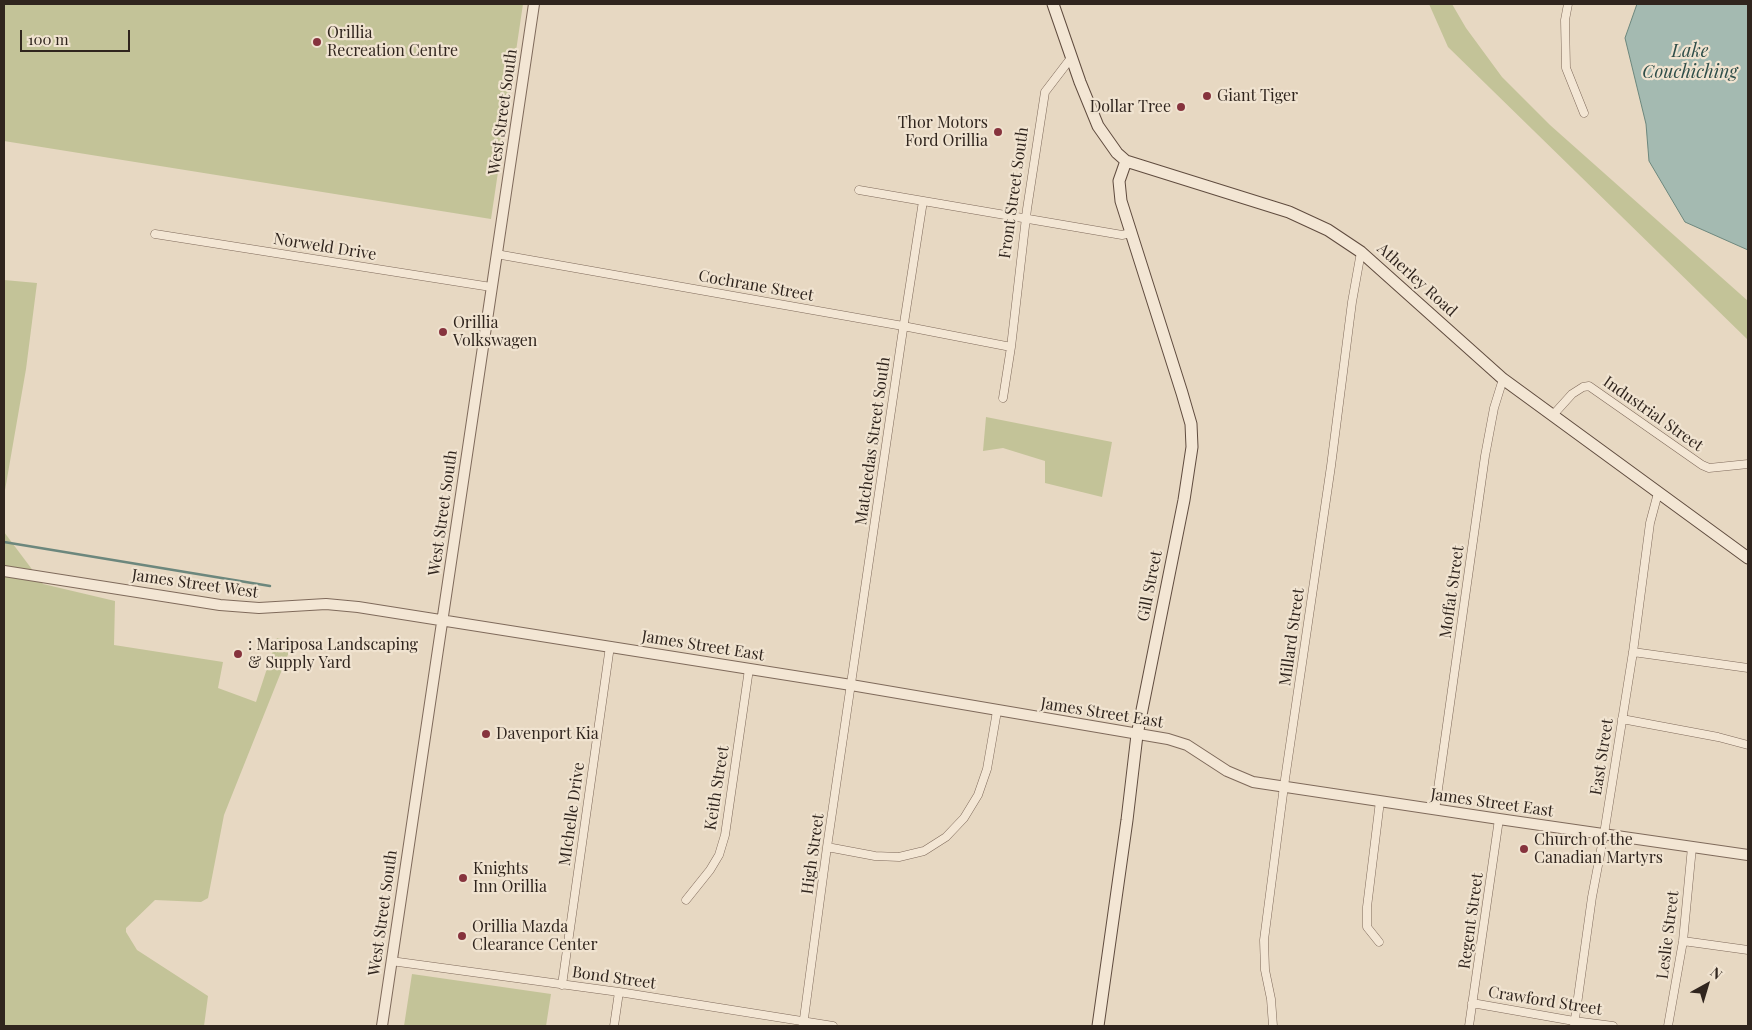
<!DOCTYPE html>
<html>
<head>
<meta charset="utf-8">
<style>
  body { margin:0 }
  #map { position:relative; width:1752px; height:1030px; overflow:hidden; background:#e7d8c2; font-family:"Playfair Display",serif }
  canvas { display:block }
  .frame { position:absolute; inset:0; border:5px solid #30251e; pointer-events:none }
  .north { position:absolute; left:1682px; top:960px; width:50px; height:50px; -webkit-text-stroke:4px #f0e3d0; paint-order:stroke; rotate:39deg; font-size:14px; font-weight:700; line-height:20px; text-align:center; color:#30251e }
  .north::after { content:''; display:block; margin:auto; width:18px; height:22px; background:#30251e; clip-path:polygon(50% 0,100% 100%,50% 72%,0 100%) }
  .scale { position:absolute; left:20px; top:30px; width:110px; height:22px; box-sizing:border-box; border:2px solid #30251e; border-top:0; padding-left:6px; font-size:15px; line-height:18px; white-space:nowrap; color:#30251e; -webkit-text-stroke:4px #f0e3d0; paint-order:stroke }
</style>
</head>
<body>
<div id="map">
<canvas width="1752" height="1030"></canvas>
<div class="frame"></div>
<div class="north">N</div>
<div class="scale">100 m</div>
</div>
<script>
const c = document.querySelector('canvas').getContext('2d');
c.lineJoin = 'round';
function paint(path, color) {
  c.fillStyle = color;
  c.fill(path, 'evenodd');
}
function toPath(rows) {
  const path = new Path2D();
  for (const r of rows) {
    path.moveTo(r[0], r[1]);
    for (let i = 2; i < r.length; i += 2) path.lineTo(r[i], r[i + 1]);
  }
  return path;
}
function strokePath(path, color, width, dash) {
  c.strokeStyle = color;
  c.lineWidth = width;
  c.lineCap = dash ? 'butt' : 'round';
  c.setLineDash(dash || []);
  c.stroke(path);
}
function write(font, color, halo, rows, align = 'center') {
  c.font = font + ' "Playfair Display",serif';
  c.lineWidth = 4.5;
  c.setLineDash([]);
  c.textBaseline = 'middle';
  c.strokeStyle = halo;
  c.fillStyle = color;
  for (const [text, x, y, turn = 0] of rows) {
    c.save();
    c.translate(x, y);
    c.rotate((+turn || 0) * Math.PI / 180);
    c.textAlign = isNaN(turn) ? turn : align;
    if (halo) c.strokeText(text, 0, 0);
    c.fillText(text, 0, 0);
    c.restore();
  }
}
paint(toPath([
  [4,4,523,4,491,219,4,141],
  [1429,4,1452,4,1466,28,1502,77,1550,125,1748,301,1748,340,1448,47],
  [4,280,37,283,26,369,4,496],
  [986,417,1112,442,1102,497,1045,483,1045,461,1003,448,983,451],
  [4,532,43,584,115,601,114,645,223,662,218,688,256,702,277,638,293,642,224,815,208,898,201,902,155,900,126,928,126,932,137,950,208,996,204,1026,4,1026],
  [412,974,551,994,546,1026,404,1026]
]), '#c3c398');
const water = toPath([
  [1637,4,1748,4,1748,250,1685,222,1649,161,1646,124,1625,38,1637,4]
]);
paint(water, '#a4bab1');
strokePath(water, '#6c877d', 1);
strokePath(toPath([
  [4,542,270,586]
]), '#6c877d', 2.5);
const minor = toPath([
  [1568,4,1565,20,1566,68,1584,113],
  [859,190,1122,235,1131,233],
  [155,234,491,287],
  [496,254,903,326,1011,347],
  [1003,398,1011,347,1027,209,1045,92,1071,58],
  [1553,415,1572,394,1583,387,1589,386,1702,465,1709,468,1748,464],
  [1633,652,1748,668],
  [1622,719,1718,737,1748,745],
  [1435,810,1485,456,1494,408,1503,379],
  [827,847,875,856,899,857,924,851,946,837,964,818,978,795,987,769,997,711],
  [686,900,710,870,719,855,725,835,749,669],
  [1683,941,1748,950],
  [1379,942,1367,927,1367,907,1380,801],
  [391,961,619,992,833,1026],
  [562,985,610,646],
  [1472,1003,1574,1021,1613,1026],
  [614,1026,619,992],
  [803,1026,827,847,902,336,923,201],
  [1273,1026,1271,999,1265,970,1264,940,1284,786,1331,466,1352,302,1361,252],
  [1469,1026,1499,819],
  [1574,1026,1592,897,1604,834,1633,652,1650,523,1658,493],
  [1668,1026,1683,941,1692,847]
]);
const tertiary = toPath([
  [4,571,220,605,259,608,326,604,358,607,851,685,1168,739,1187,745,1227,771,1253,782,1499,819,1748,855],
  [382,1026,534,4]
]);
const secondary = toPath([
  [1053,4,1080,82,1098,126,1117,153,1126,161,1289,212,1328,230,1361,252,1503,379,1748,558],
  [1098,1026,1127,820,1137,735,1184,500,1192,447,1191,424,1182,393,1121,201,1119,181,1126,161]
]);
strokePath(minor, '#7f6a5b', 9);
strokePath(tertiary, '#7f6a5b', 12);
strokePath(secondary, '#604c3f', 13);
strokePath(minor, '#f3e6d4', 8);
strokePath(tertiary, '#f3e6d4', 10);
strokePath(secondary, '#f3e6d4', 11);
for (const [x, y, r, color] of [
  [317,42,5,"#86333d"],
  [1207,96,5,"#86333d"],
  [1181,107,5,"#86333d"],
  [998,132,5,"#86333d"],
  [443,332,5,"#86333d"],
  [238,654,5,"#86333d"],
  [486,734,5,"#86333d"],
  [1524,849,5,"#86333d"],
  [463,878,5,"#86333d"],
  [462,936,5,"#86333d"]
]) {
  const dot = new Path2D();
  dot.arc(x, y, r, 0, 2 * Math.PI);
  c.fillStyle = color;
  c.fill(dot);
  strokePath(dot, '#f0e3d0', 2);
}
write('16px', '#30251e', '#f0e3d0', [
  ["Orillia",327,33],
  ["Recreation Centre",327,51],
  ["Giant Tiger",1217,96],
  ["Dollar Tree",1171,107,"right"],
  ["Thor Motors",988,123,"right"],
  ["Ford Orillia",988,141,"right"],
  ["Orillia",453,323],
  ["Volkswagen",453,341],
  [": Mariposa Landscaping",248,645],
  ["& Supply Yard",248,663],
  ["Davenport Kia",496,734],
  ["Church of the",1534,840],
  ["Canadian Martyrs",1534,858],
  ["Knights",473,869],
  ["Inn Orillia",473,887],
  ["Orillia Mazda",472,927],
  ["Clearance Center",472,945]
], 'left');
write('16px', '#30251e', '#f0e3d0', [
  ["West Street South",503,112,-82],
  ["Front Street South",1014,193,-82],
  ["Norweld Drive",325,247,9],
  ["Atherley Road",1417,280,42],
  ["Cochrane Street",756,286,10],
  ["Industrial Street",1653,414,35],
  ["Matchedas Street South",873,441,-82],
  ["West Street South",443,513,-82],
  ["James Street West",195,584,8],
  ["Gill Street",1150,586,-79],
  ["Moffat Street",1452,592,-82],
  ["Millard Street",1292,637,-82],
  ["James Street East",703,646,9],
  ["James Street East",1102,713,9],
  ["East Street",1602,757,-81],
  ["Keith Street",717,788,-81],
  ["James Street East",1492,803,8],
  ["MIchelle Drive",572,814,-82],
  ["High Street",813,854,-82],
  ["West Street South",383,913,-82],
  ["Regent Street",1471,921,-82],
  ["Leslie Street",1668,935,-83],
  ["Bond Street",614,978,8],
  ["Crawford Street",1545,1001,9]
]);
write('italic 18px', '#2f4e49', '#f0e3d0', [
  ["Lake",1690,51],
  ["Couchiching",1690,72]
]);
</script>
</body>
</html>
